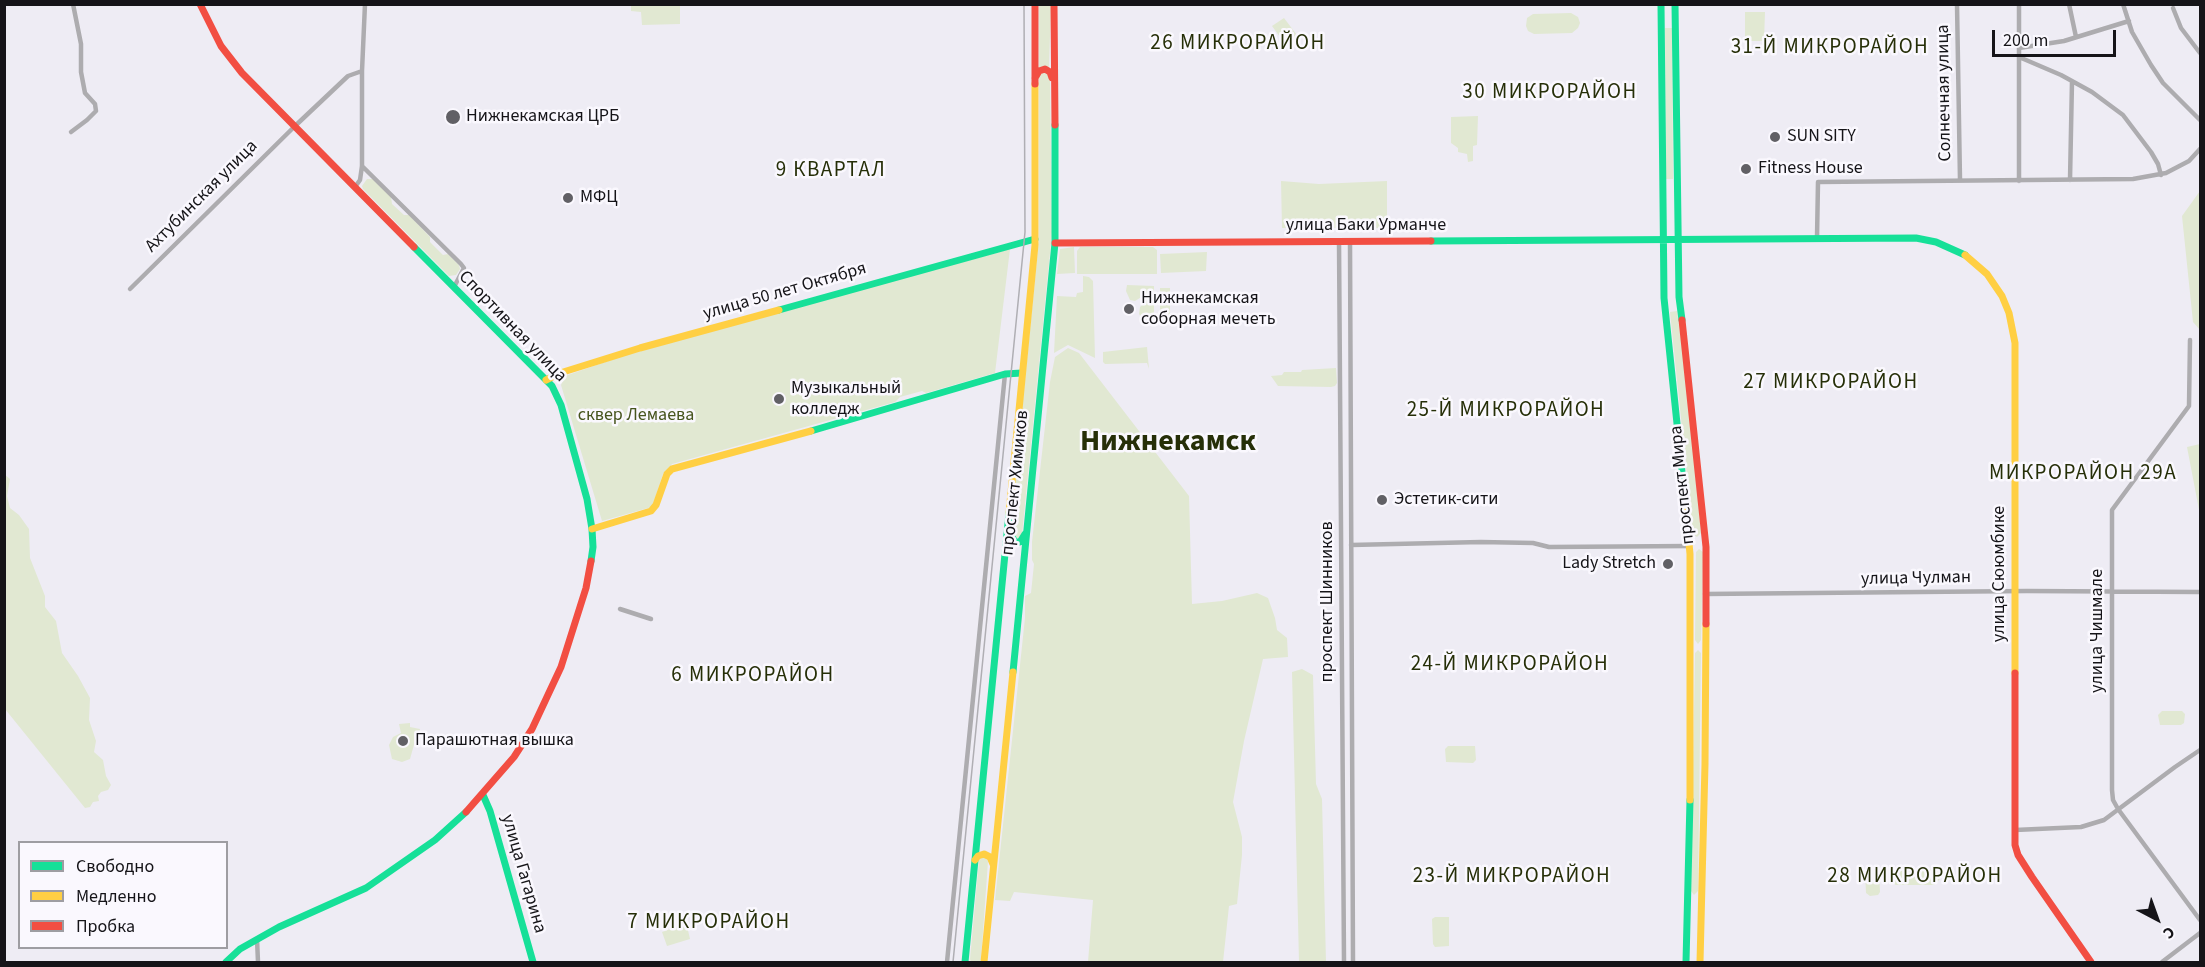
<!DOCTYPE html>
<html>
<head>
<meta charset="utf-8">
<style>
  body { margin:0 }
  #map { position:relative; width:2205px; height:967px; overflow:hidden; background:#eeecf4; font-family:"Source Sans 3",sans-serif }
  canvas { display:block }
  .frame { position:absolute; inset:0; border:6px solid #151418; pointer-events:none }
  .legend { position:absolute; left:18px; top:841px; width:210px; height:108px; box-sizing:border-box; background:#faf8fe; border:2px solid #9e9da2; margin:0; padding:8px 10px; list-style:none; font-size:18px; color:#151418 }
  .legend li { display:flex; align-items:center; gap:12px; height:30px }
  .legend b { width:30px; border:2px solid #9e9da2 }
  .north { position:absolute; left:2127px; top:889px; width:60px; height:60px; -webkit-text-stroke:4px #faf8fe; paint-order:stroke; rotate:139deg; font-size:16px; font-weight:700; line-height:24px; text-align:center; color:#151418 }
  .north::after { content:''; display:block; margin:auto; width:21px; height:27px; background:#151418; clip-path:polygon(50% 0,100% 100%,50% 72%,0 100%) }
  .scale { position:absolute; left:1992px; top:30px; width:124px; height:27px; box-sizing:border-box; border:3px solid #151418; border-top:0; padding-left:8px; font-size:18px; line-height:21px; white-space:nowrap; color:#151418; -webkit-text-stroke:4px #faf8fe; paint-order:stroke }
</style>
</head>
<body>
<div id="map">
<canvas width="2205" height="967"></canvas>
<div class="frame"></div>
<ul class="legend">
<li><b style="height:8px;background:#16e098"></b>Свободно</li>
<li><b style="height:8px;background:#ffcf43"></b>Медленно</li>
<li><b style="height:8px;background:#f24e42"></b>Пробка</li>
</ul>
<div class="north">С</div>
<div class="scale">200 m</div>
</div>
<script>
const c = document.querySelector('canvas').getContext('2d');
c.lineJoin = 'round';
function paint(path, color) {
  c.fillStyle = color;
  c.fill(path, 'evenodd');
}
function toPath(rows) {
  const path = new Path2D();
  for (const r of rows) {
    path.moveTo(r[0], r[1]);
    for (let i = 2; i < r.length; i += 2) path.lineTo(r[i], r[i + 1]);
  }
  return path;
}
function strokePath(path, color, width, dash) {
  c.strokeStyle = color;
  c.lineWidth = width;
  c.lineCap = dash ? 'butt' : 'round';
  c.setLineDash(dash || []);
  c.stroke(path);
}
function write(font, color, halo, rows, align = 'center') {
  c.font = font + ' "Source Sans 3",sans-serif';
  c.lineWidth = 5;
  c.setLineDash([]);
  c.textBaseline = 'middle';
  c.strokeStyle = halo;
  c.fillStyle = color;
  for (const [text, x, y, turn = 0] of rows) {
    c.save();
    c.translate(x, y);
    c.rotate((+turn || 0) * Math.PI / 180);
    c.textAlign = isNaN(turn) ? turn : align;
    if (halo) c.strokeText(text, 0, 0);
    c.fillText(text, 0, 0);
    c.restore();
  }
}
paint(toPath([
  [631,5,680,5,680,24,642,25,641,12,631,11],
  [1039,5,1051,5,1049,67,1039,67],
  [1745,12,1765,12,1764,41,1745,41],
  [1571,13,1578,17,1580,23,1578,28,1572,33,1534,34,1528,31,1526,26,1527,18,1533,14],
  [1284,18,1300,39,1288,48,1272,26],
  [1665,28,1672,28,1673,179,1666,179],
  [1045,71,1050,77,1052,233,1022,535,1019,539,1011,536,1016,470,1039,239,1039,76],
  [1478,116,1477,145,1473,146,1473,161,1468,162,1467,154,1458,152,1458,148,1451,143,1451,117],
  [367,179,373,179,391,197,392,204,404,215,409,215,430,237,430,242,443,255,448,254,459,265,460,269,456,275,449,276,363,189,362,186],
  [1281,181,1319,184,1387,181,1387,228,1282,228],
  [2200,191,2200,330,2193,322,2182,216],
  [1074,247,1075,273,1057,274,1060,249],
  [1080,247,1153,247,1157,250,1157,274,1077,274,1077,251],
  [1010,249,995,373,926,393,922,391,900,397,895,402,672,464,663,474,652,507,602,521,561,385,565,376,634,352],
  [1207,252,1206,271,1161,273,1160,254],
  [1083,276,1089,277,1093,281,1095,358,1068,345,1054,353,1057,296,1076,297,1077,293,1083,292],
  [1127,285,1154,286,1154,314,1144,321,1139,314,1140,307,1147,300,1143,296,1135,301,1130,300,1126,291],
  [1160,288,1170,288,1170,324,1160,324],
  [1677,311,1687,383,1701,533,1697,537,1693,534,1670,312],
  [1147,347,1149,369,1147,363,1105,364,1103,362,1103,352],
  [1068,348,1079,353,1189,496,1192,604,1222,601,1257,593,1268,598,1275,618,1277,630,1287,638,1288,657,1263,659,1244,741,1233,802,1242,837,1242,855,1237,904,1229,906,1223,962,1088,962,1093,900,1014,892,1010,901,995,900,1025,618,1025,596,1031,593,1034,564,1032,560,1032,542,1050,382,1055,357],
  [1336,368,1337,383,1335,386,1331,387,1278,386,1271,376,1282,375,1284,372,1301,372,1302,370],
  [2200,444,2200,515,2187,447],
  [4,474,10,479,7,496,10,508,19,515,29,529,30,558,45,596,45,607,56,621,62,653,78,676,90,698,89,720,96,741,94,752,103,760,106,776,111,785,108,790,101,792,98,796,99,801,93,802,90,807,85,808,5,709],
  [1699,549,1703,552,1701,640,1698,644,1695,640,1696,552],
  [1698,650,1701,653,1698,891,1694,895,1691,891,1695,653],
  [1302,669,1313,675,1316,784,1322,799,1326,962,1299,962,1292,672],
  [2162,711,2182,711,2185,714,2184,723,2181,725,2160,725,2158,715],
  [410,723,410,727,420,729,419,734,417,734,410,759,402,762,392,759,389,745,393,737,401,733,399,724],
  [1448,746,1475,746,1476,760,1473,763,1446,762,1445,749],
  [984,857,988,861,981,960,979,962,971,962,970,959,979,860],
  [1869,869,1879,871,1880,892,1878,895,1870,896,1866,893,1865,872],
  [1896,869,1934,869,1939,872,1940,879,1934,885,1896,885,1891,882,1889,877,1891,872],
  [1435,917,1449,917,1449,946,1435,947,1433,944,1432,919],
  [685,924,687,926,690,939,667,946,662,932]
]), '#e1e8d2');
strokePath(toPath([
  [1957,4,1960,180],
  [2069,4,2076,37],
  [2123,4,2132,32,2151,65,2163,83,2200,120],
  [2173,8,2181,28,2200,53],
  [2019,48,2064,41,2129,21],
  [2019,57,2061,75,2092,92,2123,115,2151,152,2158,164,2161,175],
  [71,132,87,120,96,111,95,104,85,93,81,72,81,44,73,4],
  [362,166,461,264,464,268,454,287],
  [2070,180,2072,81],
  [2019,181,2019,4],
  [355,187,360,180,362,166,362,71,365,4],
  [1817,238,1818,182,2133,179,2166,173,2189,161,2200,149],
  [1339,241,1344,962],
  [1350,241,1353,962],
  [130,289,295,126,348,76,362,71],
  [2190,340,2189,406,2112,510,2112,790,2113,800,2118,809,2200,920],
  [1351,545,1481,542,1533,543,1549,547,1690,546],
  [1705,594,2027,591,2199,592],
  [620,609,651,619],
  [2015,830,2081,827,2104,820,2175,767,2200,750],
  [257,939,258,962],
  [947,962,1005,374],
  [2162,962,2200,933]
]), '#adacaf', 4.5);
strokePath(toPath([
  [1661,4,1664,298,1685,501],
  [1675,4,1679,297,1682,320],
  [1431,241,1916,238,1936,242,1965,255],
  [414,247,552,386,561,405,587,499,592,529,593,547,591,561],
  [779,310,1035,239],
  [811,431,1005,374,1022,373],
  [1008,530,1015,542,1020,542,1025,534],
  [1013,672,1055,243,1055,125],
  [483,795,490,811,533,962],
  [226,962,240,949,279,927,366,888,435,840,466,812],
  [965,962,1009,513],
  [1686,962,1690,800]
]), '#16e098', 7);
strokePath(toPath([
  [1965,255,1987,274,2002,296,2009,313,2015,343,2015,673],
  [546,380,560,373,640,348,779,310],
  [1685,501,1690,554,1690,800],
  [1009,513,1035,245,1035,84],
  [592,529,651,511,656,505,667,474,672,469,811,431],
  [975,860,978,856,984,854,990,857,993,864],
  [984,962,1013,672],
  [1700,962,1705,764,1706,624]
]), '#ffcf43', 7);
strokePath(toPath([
  [200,4,221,46,242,73,414,247],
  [1035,4,1035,84],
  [1054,4,1055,125],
  [1035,78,1039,71,1045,69,1050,72,1052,78],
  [1055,243,1431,241],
  [1682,320,1706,547,1706,624],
  [2015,673,2015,845,2018,855,2032,877,2091,962],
  [466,812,514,757,532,729,561,667,586,588,591,561]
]), '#f24e42', 7);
strokePath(toPath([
  [953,962,1025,232,1024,4]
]), '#afaeb3', 1.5);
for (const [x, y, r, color] of [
  [453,117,8,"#616065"],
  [1775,137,6,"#616065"],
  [1746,169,6,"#616065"],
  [568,198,6,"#616065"],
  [1129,309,6,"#616065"],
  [779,399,6,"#616065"],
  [1382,500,6,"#616065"],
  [1668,564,6,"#616065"],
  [403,741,6,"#616065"]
]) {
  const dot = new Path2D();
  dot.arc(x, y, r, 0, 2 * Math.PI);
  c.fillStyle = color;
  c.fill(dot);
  strokePath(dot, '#faf8fe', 2);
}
write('18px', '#151418', '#faf8fe', [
  ["Солнечная улица",1945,93,-91],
  ["Ахтубинская улица",202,197,-45],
  ["улица Баки Урманче",1366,226],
  ["улица 50 лет Октября",785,292,-16],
  ["Спортивная улица",512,327,46],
  ["проспект Химиков",1016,483,-84],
  ["проспект Мира",1683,485,-96],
  ["улица Сююмбике",2000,574,-90],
  ["улица Чулман",1916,579,-1],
  ["проспект Шинников",1328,602,-90],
  ["улица Чишмале",2098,631,-90],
  ["улица Гагарина",523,874,74]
]);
write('18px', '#151418', '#faf8fe', [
  ["Нижнекамская ЦРБ",466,117],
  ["SUN SITY",1787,137],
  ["Fitness House",1758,169],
  ["МФЦ",580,198],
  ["Нижнекамская",1141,299],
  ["соборная мечеть",1141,320],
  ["Музыкальный",791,389],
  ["колледж",791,410],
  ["Эстетик-сити",1394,500],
  ["Lady Stretch",1656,564,"right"],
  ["Парашютная вышка",415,741]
], 'left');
write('18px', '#46541d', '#faf8fe', [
  ["сквер Лемаева",636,416]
]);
c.letterSpacing = '1.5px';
write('21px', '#262f08', '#faf8fe', [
  ["26 МИКРОРАЙОН",1238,44],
  ["31-Й МИКРОРАЙОН",1830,48],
  ["30 МИКРОРАЙОН",1550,93],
  ["9 КВАРТАЛ",831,171],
  ["27 МИКРОРАЙОН",1831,383],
  ["25-Й МИКРОРАЙОН",1506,411],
  ["МИКРОРАЙОН 29А",2083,474],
  ["24-Й МИКРОРАЙОН",1510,665],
  ["6 МИКРОРАЙОН",753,676],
  ["23-Й МИКРОРАЙОН",1512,877],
  ["28 МИКРОРАЙОН",1915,877],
  ["7 МИКРОРАЙОН",709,923]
]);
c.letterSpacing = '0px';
write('bold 30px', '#262f08', '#faf8fe', [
  ["Нижнекамск",1168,443]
]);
</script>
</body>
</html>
